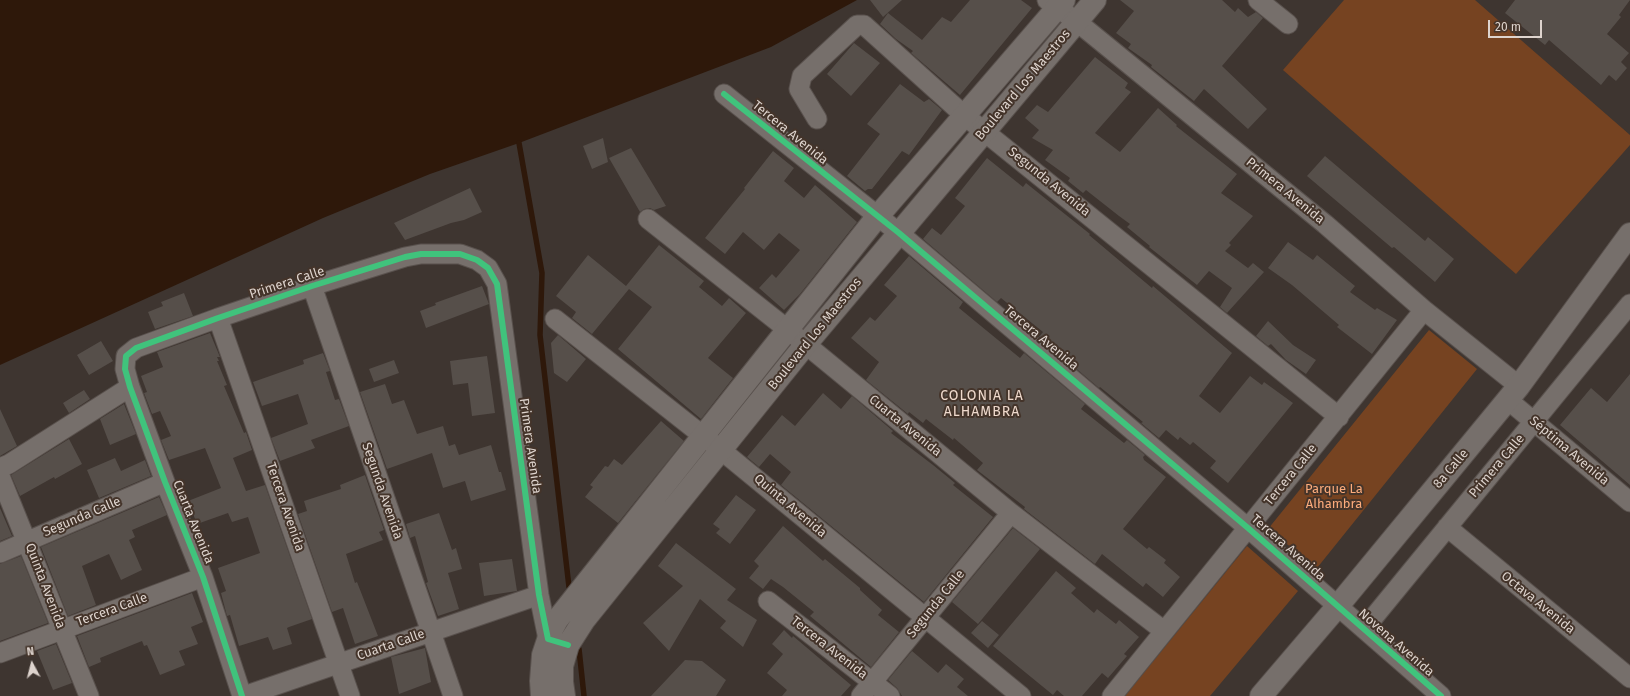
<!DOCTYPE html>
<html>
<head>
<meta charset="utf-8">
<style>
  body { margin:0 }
  #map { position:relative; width:1630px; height:696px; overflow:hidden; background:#3e3530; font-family:"Fira Sans",sans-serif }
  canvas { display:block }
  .north { position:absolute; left:12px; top:644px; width:40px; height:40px; -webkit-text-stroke:3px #44342a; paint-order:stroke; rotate:353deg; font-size:11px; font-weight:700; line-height:16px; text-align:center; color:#ded4ce }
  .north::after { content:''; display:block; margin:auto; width:14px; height:18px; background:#ded4ce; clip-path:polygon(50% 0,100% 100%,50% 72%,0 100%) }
  .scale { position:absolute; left:1488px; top:20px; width:54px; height:18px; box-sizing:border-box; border:2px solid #ded4ce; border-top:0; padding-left:5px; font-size:12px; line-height:14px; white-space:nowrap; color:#ded4ce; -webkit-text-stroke:3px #44342a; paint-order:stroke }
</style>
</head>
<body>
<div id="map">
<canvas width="1630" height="696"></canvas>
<div class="north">N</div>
<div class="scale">20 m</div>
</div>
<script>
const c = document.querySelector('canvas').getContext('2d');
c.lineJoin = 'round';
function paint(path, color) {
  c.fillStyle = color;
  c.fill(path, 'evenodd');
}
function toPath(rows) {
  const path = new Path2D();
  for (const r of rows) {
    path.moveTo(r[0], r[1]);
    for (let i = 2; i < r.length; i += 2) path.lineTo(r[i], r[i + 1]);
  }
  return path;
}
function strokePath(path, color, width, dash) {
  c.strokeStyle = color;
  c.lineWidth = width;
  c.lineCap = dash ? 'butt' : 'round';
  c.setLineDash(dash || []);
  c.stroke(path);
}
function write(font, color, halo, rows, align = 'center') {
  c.font = font + ' "Fira Sans",sans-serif';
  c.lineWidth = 4;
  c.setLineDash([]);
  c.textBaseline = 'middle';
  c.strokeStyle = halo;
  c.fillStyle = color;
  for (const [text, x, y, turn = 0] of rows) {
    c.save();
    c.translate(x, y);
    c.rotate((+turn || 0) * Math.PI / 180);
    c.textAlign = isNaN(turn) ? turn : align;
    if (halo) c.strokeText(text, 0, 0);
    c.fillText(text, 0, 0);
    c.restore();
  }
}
paint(toPath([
  [1344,0,1475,0,1630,135,1630,145,1516,274,1283,70],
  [1429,330,1477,369,1317,568,1268,529],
  [1247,546,1298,591,1210,696,1125,696]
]), '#764321');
paint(toPath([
  [0,0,857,0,771,47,519,143,430,174,323,218,0,365]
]), '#2e180a');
strokePath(toPath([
  [519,143,542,273,540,335,569,587],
  [579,649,584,696]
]), '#2e180a', 5.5);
paint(toPath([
  [870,0,902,0,883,17],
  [970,0,1021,0,1032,8,960,95,911,53,913,51,896,39,880,24,888,13,922,40,942,17,951,22],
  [1120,0,1222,0,1235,12,1238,8,1248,17,1256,12,1263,18,1222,66,1267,109,1248,129,1204,89,1194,101,1151,67,1152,65,1128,48,1131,44,1116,33,1134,11],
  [1515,0,1630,0,1619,15,1621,17,1607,34,1629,53,1621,62,1627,68,1616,81,1609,75,1601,85,1549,40,1545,45,1505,13],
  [854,43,880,63,851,96,827,74],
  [1095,57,1128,83,1125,88,1131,92,1095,133,1120,152,1158,108,1177,125,1176,126,1237,174,1221,193,1253,216,1229,243,1231,245,1225,251,1248,268,1253,263,1264,272,1227,313,1220,307,1232,288,1209,271,1197,285,1149,247,1150,246,1127,227,1130,224,1119,216,1086,190,1083,193,1068,181,1070,178,1045,160,1053,150,1032,138,1039,130,1025,118,1037,105,1048,112],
  [900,84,924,102,929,99,942,110,909,155,902,151,872,189,868,189,865,191,847,176,880,134,867,124],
  [603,138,608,162,592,169,583,146],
  [631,148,666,206,654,210,650,208,644,209,640,212,609,158],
  [773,151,794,168,784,181,804,198,815,185,857,222,800,294,784,310,759,288,772,274,776,278,800,250,779,233,764,250,743,232,725,254,705,238,745,189,744,188],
  [1325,156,1425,241,1428,237,1454,259,1435,282,1394,247,1392,248,1307,176],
  [987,158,1023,187,1026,183,1046,199,1090,234,1089,235,1152,288,1153,286,1232,353,1199,396,1220,413,1250,376,1262,385,1264,382,1293,403,1228,483,1210,468,1216,461,1193,442,1190,445,1180,437,1178,440,1166,430,1159,438,1141,423,1143,422,1100,387,1099,388,1039,337,1043,332,1001,298,997,302,923,239,932,228,941,235,965,206,955,198],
  [470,188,482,212,464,220,451,223,405,240,394,223],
  [1288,242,1313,260,1317,255,1355,286,1350,292,1375,310,1377,308,1397,320,1372,354,1337,327,1339,325,1292,285,1268,268],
  [659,245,704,281,699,287,722,306,729,298,746,313,708,358,733,378,701,419,618,349,652,307,629,289,592,334,572,318,576,312,556,296,588,255,626,286],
  [909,256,963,302,959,308,1020,358,1024,353,1085,404,1081,409,1124,443,1127,440,1145,455,1143,457,1144,460,1166,477,1123,529,1147,549,1149,547,1166,560,1164,563,1180,577,1163,597,1146,583,1143,587,1102,554,1095,564,1024,509,1025,507,977,470,983,463,954,438,953,440,926,419,923,423,909,412,908,414,866,380,879,362,851,338,870,317,875,321,897,296,884,285],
  [482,286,489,304,426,328,420,311,436,305,435,303],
  [184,293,193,316,155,329,148,312,163,306,161,302],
  [1268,321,1293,345,1316,360,1306,374,1286,360,1271,344,1268,346,1256,336],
  [210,333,220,357,217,357,219,361,217,361,227,385,224,386,244,433,246,432,252,450,233,458,246,491,265,485,312,619,289,627,287,628,292,644,273,650,268,637,239,646,230,615,227,616,221,593,226,591,218,568,260,553,248,517,232,522,228,513,197,524,188,501,221,488,205,448,169,460,161,440,171,436,160,411,152,414,144,393,147,392,141,376,163,367,157,352],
  [558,335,586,359,567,382,554,373,551,343],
  [101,341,113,361,89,375,77,355],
  [323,353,330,371,326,372,335,400,339,399,349,426,311,440,315,448,280,461,271,438,308,424,298,394,262,406,253,382,304,364,303,360],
  [487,356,495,413,472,416,468,383,453,385,450,361],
  [394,360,399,373,374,382,369,369],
  [1630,374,1630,485,1560,425,1591,388,1607,402],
  [385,384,392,404,404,400,417,434,443,426,449,446,455,444,459,455,491,445,499,472,501,472,506,490,471,501,465,481,443,488,432,453,387,469,360,392],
  [84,390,90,399,69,413,63,403],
  [823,393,841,409,852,396,893,431,891,433,933,465,955,483,953,485,993,517,924,602,781,485,791,472,770,454,759,467,747,457,782,415,795,426],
  [124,404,136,434,110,445,100,419],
  [0,409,17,446,0,456],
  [661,421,684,441,618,523,585,497,593,487,590,485,605,466,608,467,614,459,622,465],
  [69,439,82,464,55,479,54,477,20,496,11,475],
  [115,458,121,471,145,460,151,476,99,498,87,470],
  [365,475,384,530,379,532,383,540,346,554,355,583,357,582,378,636,355,644,343,608,332,612,298,514,307,511,304,501,341,489,340,485],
  [736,495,756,510,730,544,716,533,720,529,713,524],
  [159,497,167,515,132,530,135,537,129,540,142,570,121,580,109,554,82,566,96,605,68,616,41,547],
  [0,508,12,536,0,541],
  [439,513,452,550,456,548,462,569,448,573,459,609,438,616,426,583,428,582,415,536,410,538,406,524],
  [783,526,823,561,825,559,860,588,860,590,882,610,878,615,899,632,871,667,810,616,814,612,783,587,771,579,763,589,749,578,759,566,754,561],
  [1013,528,1040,549,978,624,952,602],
  [676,543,736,589,727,600,757,620,743,647,720,628,726,621,700,599,669,651,643,623,683,586,658,566],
  [21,556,48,623,0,641,0,564],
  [512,559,517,591,484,596,479,563],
  [1056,571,1076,588,1071,593,1094,613,1097,609,1116,624,1119,620,1139,637,1124,654,1127,656,1108,678,1102,673,1082,696,1064,696,1057,690,1053,695,993,646],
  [192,593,203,622,191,627,198,644,179,651,185,665,160,675,147,645,144,646,142,641,100,658,101,662,89,667,77,636],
  [982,621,999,635,988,648,971,633],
  [784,630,792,638,793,636,851,685,841,696,782,696,787,690,767,673,783,654,772,644],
  [56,644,72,683,53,690,37,651],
  [425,648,431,682,399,694,391,657],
  [912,651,938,673,946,664,964,679,957,687,968,696,902,696,897,688,888,680],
  [685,660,702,661,726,680,716,696,651,696]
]), '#564f4a');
const minor = toPath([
  [1047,0,1076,21,1325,224,1424,310,1519,386],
  [1258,0,1288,24],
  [724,94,899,233,1248,528,1441,696],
  [817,119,799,89,802,76,857,25,864,25,965,116,1339,417],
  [648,219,787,329,1011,513,1164,631],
  [312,286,453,696],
  [218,318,350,696],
  [555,319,721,450,1021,696],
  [1508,400,1630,502],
  [0,468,9,464,130,387],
  [0,476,89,696],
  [1447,527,1630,678],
  [0,553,165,482],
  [768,601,890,696],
  [1364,629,1630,304],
  [0,653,203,577],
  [242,696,203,577,165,482,130,387,125,369,126,356,136,348,218,318,312,286,405,257,421,254,460,254,477,260,488,268,497,284,539,595,548,639,555,641],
  [244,696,539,595],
  [861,696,1011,513],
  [1112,696,1424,310]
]);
const tertiary = toPath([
  [542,696,541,681,543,655,551,631,557,620,877,217,1064,0],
  [564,696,562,682,562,666,568,645,584,620,806,344,1095,0],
  [1261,696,1337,607,1519,386,1630,234]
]);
strokePath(minor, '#59514d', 21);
strokePath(tertiary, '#59514d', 24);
strokePath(minor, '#766f6b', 19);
strokePath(tertiary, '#766f6b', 22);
strokePath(toPath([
  [724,94,899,233,1248,528,1441,696],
  [242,696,203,577,165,482,130,387,125,369,126,356,136,348,218,318,312,286,405,257,421,254,460,254,477,260,488,268,497,284,539,595,548,639,568,645]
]), '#40c37c', 6);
write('13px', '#ded4ce', '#44342a', [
  ["Boulevard Los Maestros",1023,85,-50],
  ["Tercera Avenida",790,133,39],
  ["Segunda Avenida",1049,182,39],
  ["Primera Avenida",1285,191,39],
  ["Primera Calle",287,283,-18],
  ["Boulevard Los Maestros",815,334,-51],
  ["Tercera Avenida",1041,338,40],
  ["Cuarta Avenida",905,426,39],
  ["Primera Avenida",530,446,82],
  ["Séptima Avenida",1569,451,40],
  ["Primera Calle",1497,466,-50],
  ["8a Calle",1451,469,-50],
  ["Tercera Calle",1291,475,-51],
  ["Segunda Avenida",382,491,71],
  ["Quinta Avenida",790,506,40],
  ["Tercera Avenida",285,507,71],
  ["Segunda Calle",82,517,-23],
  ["Cuarta Avenida",193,522,68],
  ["Tercera Avenida",1288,548,41],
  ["Quinta Avenida",45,586,69],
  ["Octava Avenida",1538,603,39],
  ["Segunda Calle",936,604,-51],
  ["Tercera Calle",112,610,-20],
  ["Novena Avenida",1396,643,41],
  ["Cuarta Calle",391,645,-19],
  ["Tercera Avenida",829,648,38]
]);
write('13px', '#fdac7c', '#44342a', [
  ["Parque La",1334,489],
  ["Alhambra",1334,504]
]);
c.letterSpacing = '1px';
write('14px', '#eed9cc', '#44342a', [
  ["COLONIA LA",982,396],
  ["ALHAMBRA",982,412]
]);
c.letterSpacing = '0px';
</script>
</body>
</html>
